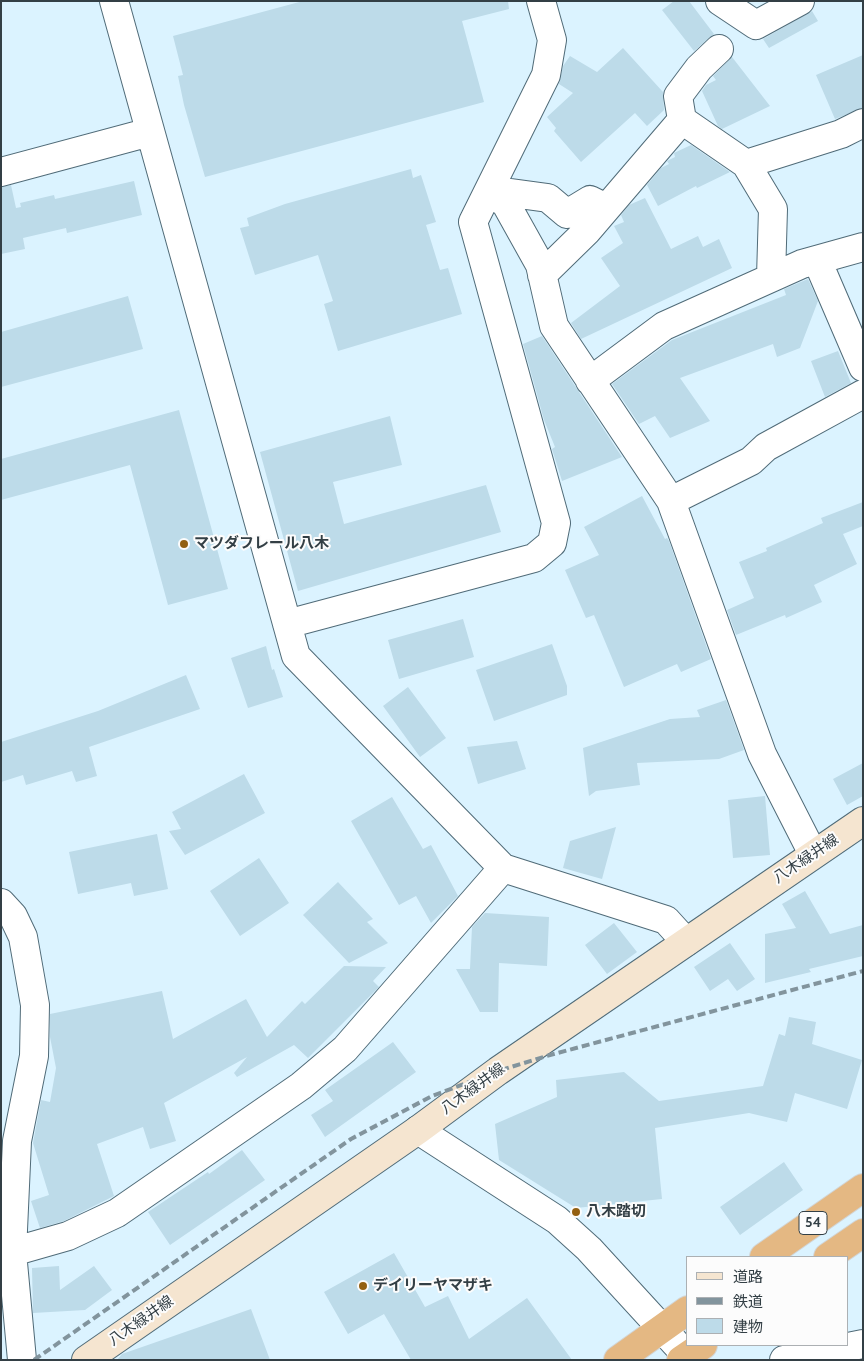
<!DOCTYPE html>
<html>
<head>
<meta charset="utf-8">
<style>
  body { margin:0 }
  #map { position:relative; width:864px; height:1361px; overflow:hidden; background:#dbf3ff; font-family:Cabin,"Noto Sans JP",sans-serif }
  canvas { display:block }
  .frame { position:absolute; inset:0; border:2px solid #333f45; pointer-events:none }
  .legend { position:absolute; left:686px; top:1256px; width:162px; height:90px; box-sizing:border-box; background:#fcfcfc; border:1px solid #acb0b3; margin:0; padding:6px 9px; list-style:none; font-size:15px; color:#333f45 }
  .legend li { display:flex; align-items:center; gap:10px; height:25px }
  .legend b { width:25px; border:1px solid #acb0b3 }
</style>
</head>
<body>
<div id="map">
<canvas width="864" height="1361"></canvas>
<div class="frame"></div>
<ul class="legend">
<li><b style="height:6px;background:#f5e5d0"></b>道路</li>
<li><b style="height:6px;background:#82949d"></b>鉄道</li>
<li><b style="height:14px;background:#bddbe9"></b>建物</li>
</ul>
</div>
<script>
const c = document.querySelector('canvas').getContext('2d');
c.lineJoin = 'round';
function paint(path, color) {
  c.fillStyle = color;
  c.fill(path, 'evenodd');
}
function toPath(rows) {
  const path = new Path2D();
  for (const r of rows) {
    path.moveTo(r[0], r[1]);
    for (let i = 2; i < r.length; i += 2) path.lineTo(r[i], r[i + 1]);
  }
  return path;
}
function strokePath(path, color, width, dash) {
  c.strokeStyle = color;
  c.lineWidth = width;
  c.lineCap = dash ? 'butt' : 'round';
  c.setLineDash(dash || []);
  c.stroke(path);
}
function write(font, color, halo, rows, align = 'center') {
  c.font = font + ' Cabin,"Noto Sans JP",sans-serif';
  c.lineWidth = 4;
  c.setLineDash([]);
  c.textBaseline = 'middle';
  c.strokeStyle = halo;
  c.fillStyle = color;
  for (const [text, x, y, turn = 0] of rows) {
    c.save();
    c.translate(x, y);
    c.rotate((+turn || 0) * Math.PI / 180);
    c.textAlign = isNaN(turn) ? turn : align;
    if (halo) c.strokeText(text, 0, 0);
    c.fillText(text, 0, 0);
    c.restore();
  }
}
paint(toPath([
  [303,1,508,1,509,9,462,21,484,102,205,177,184,105,178,76,183,75,173,36],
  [674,1,689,1,714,34,694,51,662,10],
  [812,11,818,21,769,48,763,39],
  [623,48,663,92,664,110,647,126,635,113,581,162,554,131,556,128,547,117,573,93,559,84,563,66,570,56,597,72],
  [863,55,863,108,835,119,816,75],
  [732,57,770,106,722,129,718,126,702,91,706,85,716,80,713,76],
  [691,145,730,172,697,188,696,186,658,206,647,185,661,168,669,164,667,161,675,157,674,153],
  [411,169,413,178,421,175,436,222,426,225,440,270,448,268,462,314,338,351,324,304,333,301,318,255,255,275,240,228,249,226,247,218,285,204],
  [134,181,142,215,67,233,66,228,23,238,25,249,1,254,1,187,11,185,16,208,21,207,20,203,54,195,55,199],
  [645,198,671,249,698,236,703,247,719,239,732,268,581,339,571,323,620,286,601,258,623,243,614,226,624,222,621,215,629,205],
  [808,279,818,301,800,348,777,357,773,344,680,378,710,421,670,438,655,416,639,424,612,384,672,340,786,295,784,289],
  [128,296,143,349,1,387,1,332],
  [542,336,622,457,562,481,552,449,555,447,544,420,523,344],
  [838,351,851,383,825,397,811,361],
  [179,410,228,589,168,605,130,465,1,500,1,459],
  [390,416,402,465,333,482,344,524,486,485,501,532,298,591,260,452],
  [642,496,665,539,667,538,669,541,711,659,681,672,677,664,624,687,594,615,586,618,565,570,599,555,584,527],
  [863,502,863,526,843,534,857,564,814,585,822,602,786,618,785,615,736,635,727,610,754,598,739,562,767,551,766,548,823,523,821,518],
  [463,619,474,657,399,679,388,640],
  [552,644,567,686,567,695,494,721,476,670],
  [266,646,272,670,274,669,283,697,248,708,231,658],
  [186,675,200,709,89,747,97,776,76,782,72,771,26,785,23,775,1,782,1,742,98,711],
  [408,687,446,738,420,757,383,706],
  [726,700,744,750,719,759,637,763,640,785,596,791,589,796,583,748,670,719,700,717,697,710],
  [517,741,526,769,478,784,467,747],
  [863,763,863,796,847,805,833,779],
  [244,774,265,813,185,855,169,831,181,829,172,812],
  [765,796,770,855,733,858,728,800],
  [392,797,423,849,431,845,458,896,431,923,416,896,399,905,351,821],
  [616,827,602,879,563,868,570,841],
  [157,834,168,889,134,896,131,883,78,894,69,852],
  [259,858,289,903,240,936,210,891],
  [338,882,373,919,367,922,388,943,349,963,303,915],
  [805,891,830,934,863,925,863,956,809,969,811,972,765,983,765,934,796,928,782,904],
  [485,913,549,917,547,966,499,963,498,1012,480,1012,456,969,470,969,472,927],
  [614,923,637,952,607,974,585,945],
  [730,943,755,979,737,991,728,979,710,991,694,967],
  [344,966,386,967,373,981,379,987,308,1058,294,1045,237,1077,234,1073,247,1057,164,1103,176,1141,150,1149,143,1127,97,1144,114,1196,64,1221,40,1228,31,1201,49,1195,33,1143,41,1100,50,1102,56,1068,50,1037,50,1014,162,991,173,1039,246,999,267,1037,302,1001,305,1004],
  [789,1017,816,1022,812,1044,862,1060,847,1109,795,1093,787,1122,749,1113,655,1128,662,1199,576,1208,499,1160,495,1124,557,1097,556,1080,624,1072,659,1101,763,1086,779,1034,785,1036],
  [393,1042,416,1072,325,1137,311,1115,333,1101,325,1090],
  [242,1150,265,1180,170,1245,148,1212,208,1172,209,1174],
  [784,1162,803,1190,740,1235,720,1207],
  [394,1253,425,1307,448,1296,469,1339,527,1298,572,1360,411,1360,384,1314,348,1334,324,1292],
  [59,1266,60,1290,94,1266,112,1290,85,1310,33,1313,32,1268],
  [251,1309,270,1360,117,1360,122,1354]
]), '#bddbe9');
const minor = toPath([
  [114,1,296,656,503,868,666,920,686,942],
  [720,1,756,25,800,1],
  [682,120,678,96,699,68,719,49],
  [746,164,841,134,863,123],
  [1,172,150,132],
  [489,190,506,204,540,265,554,326,671,501,762,754,813,854],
  [489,190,548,198,567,214,590,200,606,208],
  [817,260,863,367],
  [542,275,587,231,682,120,746,164,773,209,771,277],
  [590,381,664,326,802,264,863,247],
  [671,501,751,461,766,447,863,394],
  [287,624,534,558,552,543,556,523,473,222,546,75,552,40,541,1],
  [1,903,13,916,23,937,35,1005,34,1056,17,1141,12,1252,22,1360],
  [1,1252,12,1252,68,1236,117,1213,301,1086,345,1049,503,868],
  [784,1360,863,1344]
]);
const tertiary = toPath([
  [418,1130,557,1220,589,1249,687,1356]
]);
const secondary = toPath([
  [86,1360,418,1130,498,1071,863,821]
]);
const trunk = toPath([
  [764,1257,863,1188],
  [828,1257,863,1233],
  [618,1360,688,1310],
  [681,1360,703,1345]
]);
strokePath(minor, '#506b78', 30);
strokePath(tertiary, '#506b78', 30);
strokePath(secondary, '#506b78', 30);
strokePath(trunk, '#d2d5d6', 30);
strokePath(minor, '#fff', 28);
strokePath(tertiary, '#fff', 28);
strokePath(secondary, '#f5e5d0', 28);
strokePath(trunk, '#e4b883', 28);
strokePath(toPath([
  [34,1360,351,1139,432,1096,498,1071,550,1055,863,971]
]), '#82949d', 4, [8, 4]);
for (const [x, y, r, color] of [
  [184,544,5,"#936011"],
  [576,1212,5,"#936011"],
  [363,1286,5,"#936011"]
]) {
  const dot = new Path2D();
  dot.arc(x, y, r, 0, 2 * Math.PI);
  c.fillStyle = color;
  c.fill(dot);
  strokePath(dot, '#fcfcfc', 2);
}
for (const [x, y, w] of [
  [813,1223,28]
]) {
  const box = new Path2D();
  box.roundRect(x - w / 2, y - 11.5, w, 23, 4);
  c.fillStyle = '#fcfcfc';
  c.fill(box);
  strokePath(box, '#333f45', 1);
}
write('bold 14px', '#333f45', null, [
  ["54",813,1223]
]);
write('bold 15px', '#333f45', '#fcfcfc', [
  ["マツダフレール八木",194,544],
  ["八木踏切",586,1212],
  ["デイリーヤマザキ",373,1286]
], 'left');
write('15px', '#333f45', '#fcfcfc', [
  ["八木緑井線",806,859,-34],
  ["八木緑井線",473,1089,-36],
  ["八木緑井線",141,1321,-35]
]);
</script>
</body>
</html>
